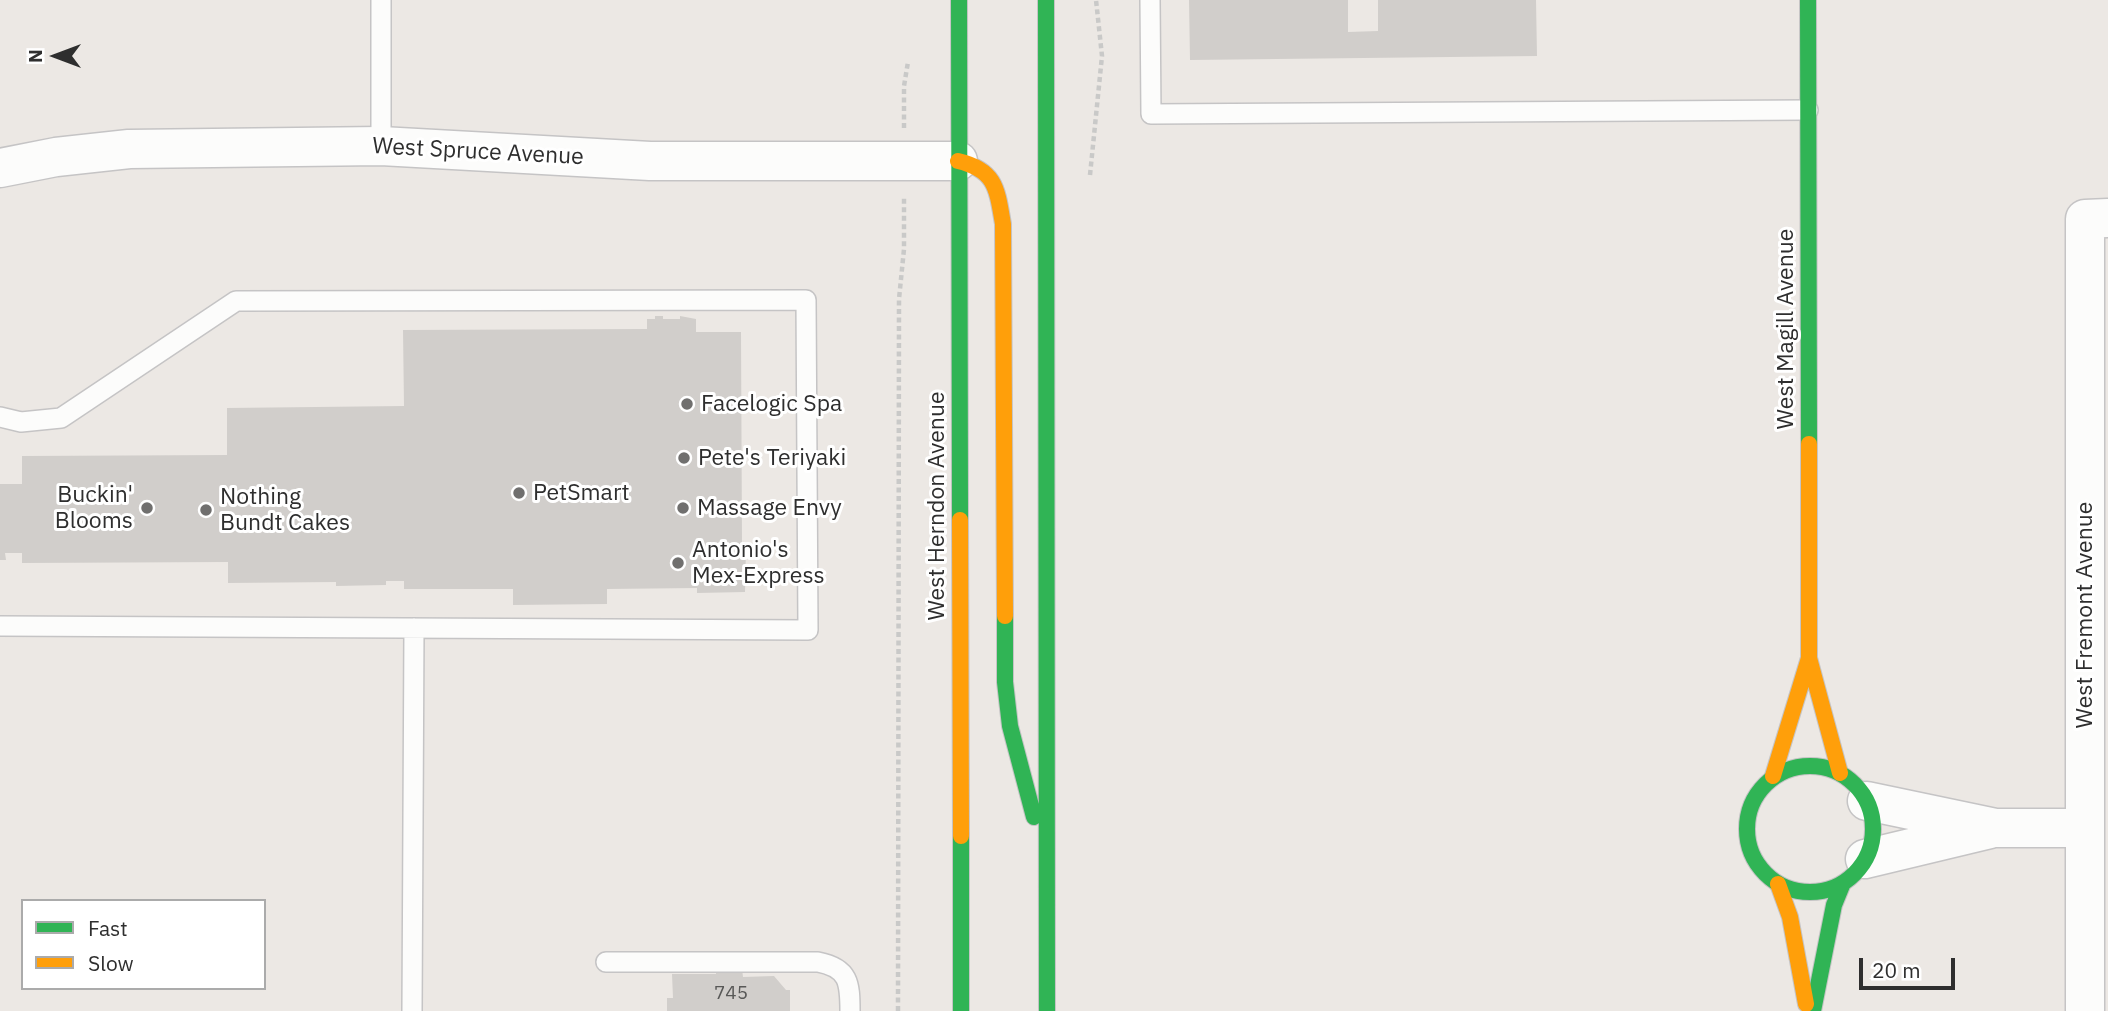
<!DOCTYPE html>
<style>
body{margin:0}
#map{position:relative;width:2108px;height:1011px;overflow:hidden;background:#ece8e4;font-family:"IBM Plex Sans",sans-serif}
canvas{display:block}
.legend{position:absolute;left:21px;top:899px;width:245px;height:91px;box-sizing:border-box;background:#fff;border:2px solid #ababab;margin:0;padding:9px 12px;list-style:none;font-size:21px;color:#2e2e2e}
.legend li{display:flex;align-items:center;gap:14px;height:35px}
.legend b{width:35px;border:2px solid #ababab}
.north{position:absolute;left:21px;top:21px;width:70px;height:70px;-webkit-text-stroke:5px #fff;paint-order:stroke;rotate:270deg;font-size:19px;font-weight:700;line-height:28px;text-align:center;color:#2e2e2e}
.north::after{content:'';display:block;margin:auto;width:24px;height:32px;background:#2e2e2e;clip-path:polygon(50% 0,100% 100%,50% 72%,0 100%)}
.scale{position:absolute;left:1859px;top:958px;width:96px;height:32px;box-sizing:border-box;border:4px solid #2e2e2e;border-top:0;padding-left:9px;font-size:21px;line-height:24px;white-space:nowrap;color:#2e2e2e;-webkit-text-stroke:5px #fff;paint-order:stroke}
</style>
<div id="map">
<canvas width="2108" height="1011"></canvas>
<ul class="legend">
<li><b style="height:9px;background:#30b455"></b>Fast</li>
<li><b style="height:9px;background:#ff9f0a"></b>Slow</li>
</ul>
<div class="north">N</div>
<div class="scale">20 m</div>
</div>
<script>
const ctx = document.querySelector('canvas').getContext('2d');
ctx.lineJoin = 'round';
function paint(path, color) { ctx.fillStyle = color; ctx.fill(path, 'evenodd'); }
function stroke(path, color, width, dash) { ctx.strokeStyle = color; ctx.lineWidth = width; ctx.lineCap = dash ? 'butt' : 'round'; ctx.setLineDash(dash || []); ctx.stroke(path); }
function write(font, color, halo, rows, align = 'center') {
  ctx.font = font + ' "IBM Plex Sans",sans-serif'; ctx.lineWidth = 6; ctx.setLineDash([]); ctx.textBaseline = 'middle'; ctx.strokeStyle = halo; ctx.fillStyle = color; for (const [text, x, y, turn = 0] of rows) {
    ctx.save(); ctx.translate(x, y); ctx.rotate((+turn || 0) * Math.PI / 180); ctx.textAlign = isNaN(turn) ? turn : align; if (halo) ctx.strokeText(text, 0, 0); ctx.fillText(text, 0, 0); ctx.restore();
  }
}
paint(new Path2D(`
 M1189,0H1348V32L1378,31V0H1536L1537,56L1190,60Z
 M655,316H663V319H680V316L696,319V332H741L742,545H746L745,592L697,593V588L607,589V604L513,605V589H404V581H386V585L336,586V582L228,583V562L22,563V553H5L6,560H0V484H22V456L227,455V408L404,406L403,330L647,329V319H655Z
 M716,969H742L743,977L774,976L786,990H790V1011H667V998H673L672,974H716Z`), '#d1cecb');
const lane = new Path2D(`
 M381,0V146
 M1150,0L1151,114L1808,110
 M0,417L21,422L61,418L236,301L806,300L808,630L0,626
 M606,962H818C849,968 850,983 850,1011
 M412,1011L414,628`);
const street = new Path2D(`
 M0,168L56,157L129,149L381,146L650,161H958
 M1867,801L1996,828H2085
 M1865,859L1990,829
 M2085,1011V219L2108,218`);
const fast = new Path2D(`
 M959,0L960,520
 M1046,0L1047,1011
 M1808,0L1809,444
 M1005,616V682L1010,726L1034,817
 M1747 829a63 63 0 1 1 126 0a63 63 0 1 1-126 0Z
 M961,836V1011
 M1813,1011L1834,905L1843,883`);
const slow = new Path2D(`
 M958,161C996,170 997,189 1003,224L1005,616
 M1809,444V658L1840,773
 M960,520L961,836
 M1773,776L1809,658
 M1778,884L1790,917L1806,1004`);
stroke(lane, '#c5c4c5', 22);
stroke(street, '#c5c4c5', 41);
stroke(fast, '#c5c4c5', 18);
stroke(slow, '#c5c4c5', 18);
stroke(new Path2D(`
 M904,128V86L908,62
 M1090,175L1102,56L1096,0
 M898,1011L899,299L904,249V197`), '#c9c9c8', 4.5, [5, 3.5]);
stroke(lane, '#fcfcfb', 19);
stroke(street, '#fcfcfb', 38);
stroke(fast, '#30b455', 16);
stroke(slow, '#ff9f0a', 16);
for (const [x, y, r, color] of [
 [687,404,7,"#706f6e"],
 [684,458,7,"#706f6e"],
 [519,493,7,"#706f6e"],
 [147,508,7,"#706f6e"],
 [683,508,7,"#706f6e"],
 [206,510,7,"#706f6e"],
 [678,563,7,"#706f6e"]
]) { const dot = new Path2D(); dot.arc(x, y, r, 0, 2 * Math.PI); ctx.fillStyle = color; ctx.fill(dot); stroke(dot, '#fff', 2.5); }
write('19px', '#585857', null, [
 ["745",731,994]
]);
write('23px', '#2e2e2e', '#fff', [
 ["West Spruce Avenue",478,152,3],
 ["West Magill Avenue",1786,329,-90],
 ["West Herndon Avenue",937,506,-90],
 ["West Fremont Avenue",2085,615,-90]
]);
write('23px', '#2e2e2e', '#fff', [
 ["Facelogic Spa",701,404],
 ["Pete's Teriyaki",698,458],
 ["PetSmart",533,493],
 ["Buckin'",133,495,"right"],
 ["Blooms",133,521,"right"],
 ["Nothing",220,497],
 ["Bundt Cakes",220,523],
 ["Massage Envy",697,508],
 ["Antonio's",692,550],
 ["Mex-Express",692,576]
], 'left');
</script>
